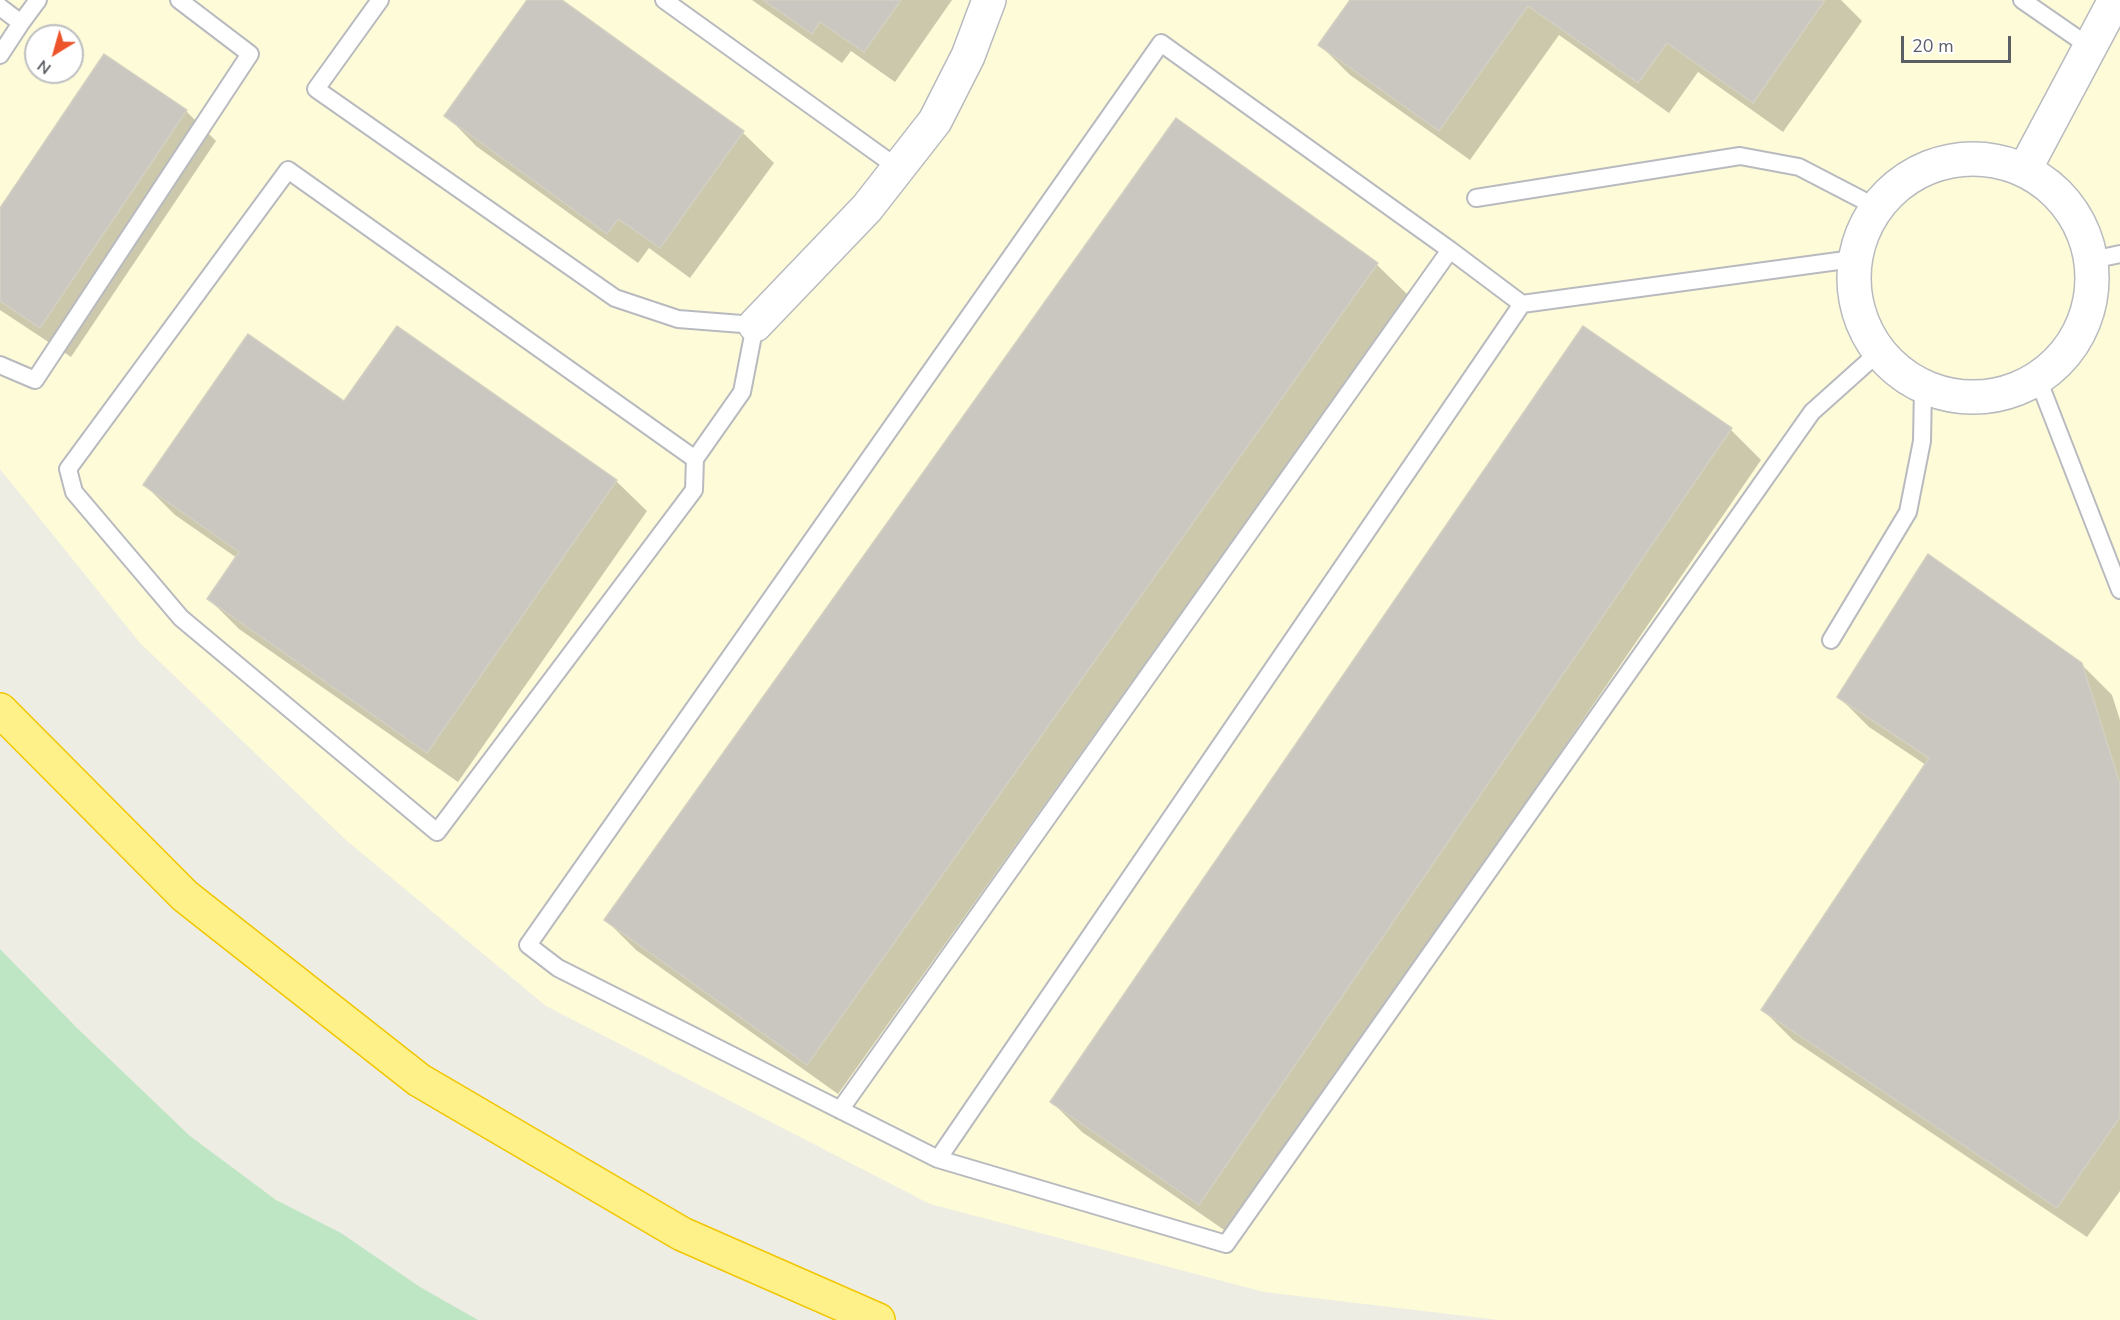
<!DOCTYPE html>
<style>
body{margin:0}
#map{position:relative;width:2120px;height:1320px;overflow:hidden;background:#eeede3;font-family:"Nunito Sans",sans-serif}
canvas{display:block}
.north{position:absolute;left:24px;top:24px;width:60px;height:60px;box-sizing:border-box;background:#fff;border:2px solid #bdbfc1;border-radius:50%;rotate:217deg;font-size:16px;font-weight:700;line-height:24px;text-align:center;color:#5b5e64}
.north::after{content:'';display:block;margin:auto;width:21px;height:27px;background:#ed542a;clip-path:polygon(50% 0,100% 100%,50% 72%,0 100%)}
.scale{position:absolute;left:1901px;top:36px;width:110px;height:27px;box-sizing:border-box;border:3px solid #5b5e64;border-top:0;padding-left:8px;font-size:18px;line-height:21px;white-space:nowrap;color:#5b5e64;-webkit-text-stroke:4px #fff;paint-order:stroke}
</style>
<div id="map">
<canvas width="2120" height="1320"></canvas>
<div class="north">N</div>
<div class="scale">20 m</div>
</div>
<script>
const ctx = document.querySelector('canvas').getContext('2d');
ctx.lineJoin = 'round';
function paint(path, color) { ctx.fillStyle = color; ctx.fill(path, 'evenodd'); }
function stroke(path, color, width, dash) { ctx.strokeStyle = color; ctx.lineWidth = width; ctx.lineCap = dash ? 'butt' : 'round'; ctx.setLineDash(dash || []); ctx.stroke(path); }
paint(new Path2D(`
 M0,0H2120V1320H1499L1264,1292L930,1204L546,1006L347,841L140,643L0,469ZM36,36H72V72H36Z`), '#fefbd8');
paint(new Path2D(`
 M0,949L76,1027L190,1136L276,1200L341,1233L420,1287L478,1320H0Z`), '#bfe6c4');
paint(new Path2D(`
 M529,0H559L743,133L774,163L690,278L649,248L638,263L476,146L446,115Z
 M752,0H952L895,82L851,51L842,63Z
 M1352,0H1841L1862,21L1783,132L1698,72L1669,113L1559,35L1470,160L1350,75L1320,45Z
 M186,111L216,141L71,357L0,310V211Z
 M1176,120L1377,265L1408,295L838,1094L636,950L606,920Z
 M397,328L616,481L647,511L458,782L239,629L209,599L237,558L175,515L145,485L344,403Z
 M1583,328L1731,430L1761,460L1230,1234L1082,1132L1052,1102Z
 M2081,664L2112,695L2120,720V1191L2087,1237L1793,1040L1763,1010L1926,765L1869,727L1839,697Z`), '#0003');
const building = new Path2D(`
 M527,0H562L744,131L660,248L618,219L607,234L444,116Z
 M763,0H901L864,52L820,22L812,34Z
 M1350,0H1825L1753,103L1667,43L1638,83L1528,6L1439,131L1318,45Z
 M104,54L187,110L40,328L0,301V208Z
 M1176,118L1378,263L807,1065L604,920Z
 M397,326L617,480L427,753L207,599L239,552L143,485L248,334L344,401Z
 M1583,326L1732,428L1199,1205L1050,1102Z
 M1928,554L2082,663L2120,784V1117L2057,1208L1761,1010L1929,758L1837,697Z`);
paint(building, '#c9c7c0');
stroke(building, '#d3d0c1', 1.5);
const service = new Path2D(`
 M380,0L316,89L615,298L678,319L755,325L742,392L695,459L694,490L437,832L181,618L74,492L68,469L288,170L695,459
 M664,0L898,168
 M2022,0L2090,47
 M0,7L21,23L0,55
 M21,23L38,0
 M1476,198L1740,156L1799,167L1876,207
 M1450,250L1522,304L1853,259
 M2092,260L2120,254
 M0,365L35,380L250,54L179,0
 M2038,379L2120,590
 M1831,640L1908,512L1922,441L1923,387
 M840,1110L1450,250L1161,43L528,945L558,968L938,1159L1226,1244L1812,412L1879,352
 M938,1159L1522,304`);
const minor = new Path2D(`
 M1854 278a119 119 0 1 1 238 0a119 119 0 1 1-238 0Z
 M2025,169L2115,0
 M755,325L867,208L935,121L968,56L989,0`);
const motorway = new Path2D(`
 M0,710L185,896L419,1080L682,1234L878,1320`);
stroke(service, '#b8babf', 20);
stroke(minor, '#b8babf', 36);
stroke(motorway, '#f1c600', 36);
stroke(service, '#fff', 16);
stroke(minor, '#fff', 33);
stroke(motorway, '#fff189', 33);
</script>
